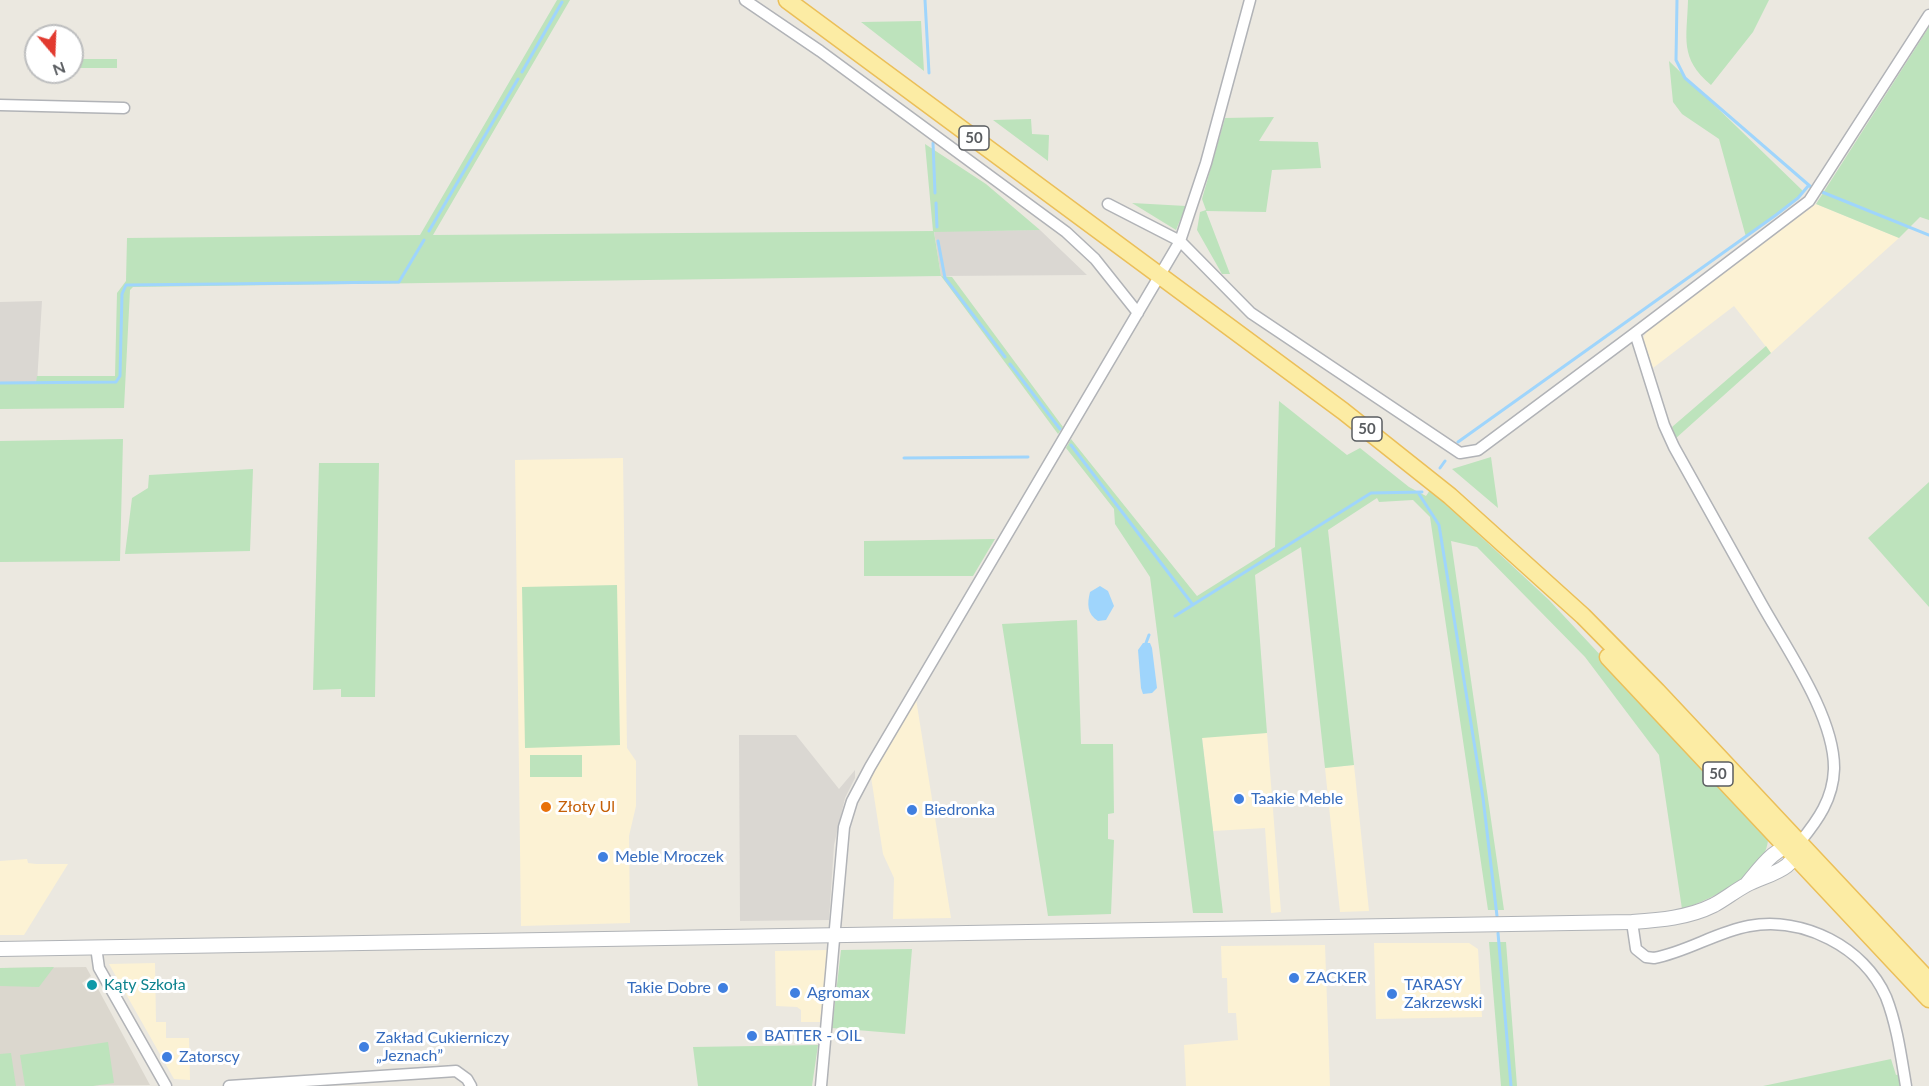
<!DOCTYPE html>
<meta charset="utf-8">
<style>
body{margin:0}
#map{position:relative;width:1929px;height:1086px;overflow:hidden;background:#ebe8e0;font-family:Lato,sans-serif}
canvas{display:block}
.north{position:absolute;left:24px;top:24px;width:60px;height:60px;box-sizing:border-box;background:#fff;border:2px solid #bdbebf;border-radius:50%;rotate:161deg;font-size:16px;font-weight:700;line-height:24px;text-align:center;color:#595c60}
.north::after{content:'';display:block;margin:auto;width:21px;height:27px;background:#e23a2f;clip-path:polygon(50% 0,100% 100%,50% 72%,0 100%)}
</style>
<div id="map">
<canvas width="1929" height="1086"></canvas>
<div class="north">N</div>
</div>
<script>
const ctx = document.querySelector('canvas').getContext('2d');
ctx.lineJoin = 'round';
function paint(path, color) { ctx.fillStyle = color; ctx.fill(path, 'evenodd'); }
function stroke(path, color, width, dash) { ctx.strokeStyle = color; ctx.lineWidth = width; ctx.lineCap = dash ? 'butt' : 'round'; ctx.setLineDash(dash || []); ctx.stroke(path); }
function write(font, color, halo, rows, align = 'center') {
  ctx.font = font + ' Lato,sans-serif'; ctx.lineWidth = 6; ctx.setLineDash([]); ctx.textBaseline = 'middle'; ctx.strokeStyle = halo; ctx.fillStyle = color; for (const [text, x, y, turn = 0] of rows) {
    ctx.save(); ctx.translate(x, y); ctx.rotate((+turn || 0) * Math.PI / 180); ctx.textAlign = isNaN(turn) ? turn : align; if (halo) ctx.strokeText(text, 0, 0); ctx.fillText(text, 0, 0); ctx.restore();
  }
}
paint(new Path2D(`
 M1816,204L1899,238L1771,353L1734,306L1653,368L1643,338L1647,331Z
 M623,458L627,748L636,761V806L629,836L630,923L521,926L515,460Z
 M916,699L951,918L893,919L894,878L883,854L871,777Z
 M1267,733L1281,912L1271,913L1265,828L1213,831L1202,737Z
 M1354,765L1369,911L1340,912L1325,768Z
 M27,859L28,863L36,864H68L24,935H0V861Z
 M1374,943H1469L1478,949L1482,1017L1376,1019Z
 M1325,945L1330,1086H1186L1184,1045L1238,1040L1236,1013H1228L1227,978H1222L1221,946Z
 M828,950L820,1022H801V1010L797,1007L776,1006L775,951Z
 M155,963L156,1022H166V1038H189L190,1080L174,1079L109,964Z`), '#fcf2d4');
paint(new Path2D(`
 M1040,230L1087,275L941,276L934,231Z
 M42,301L37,383H0V302Z
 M739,735H796L839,789L855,770V778L845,798L834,845L829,920L740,921Z`), '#dad7d2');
paint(new Path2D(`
 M86,967L91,976L82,983L88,992L97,987L150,1085L0,1086V968Z`), '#dbd7ce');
paint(new Path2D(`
 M557,0H570L433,235L933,231L925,144L986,184L1040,230L934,232L941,276L952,277L1063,427L1058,434L941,276L133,287L130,290L124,408L0,409V383H36L37,376H115L117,293L126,281L127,238L420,235Z
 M1688,0H1769L1753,32L1711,85C1679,58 1687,39 1688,0Z
 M921,21L924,71L861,22Z
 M1929,27V220L1920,217L1899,238L1816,204Z
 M72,59H117V68H72Z
 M1669,61L1804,192L1746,237L1719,139L1682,114L1673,102Z
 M1274,117L1259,141L1318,142L1321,168L1272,170L1266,212L1206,211L1230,274H1222L1197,230L1200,212L1206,210L1202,199L1225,118Z
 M1031,119L1032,134L1049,135L1048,161L993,120Z
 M1132,203L1186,206L1176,230Z
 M1766,346L1771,353L1675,439L1672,427Z
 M1279,401L1347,455L1360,448L1409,487L1426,496L1430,490L1462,516L1464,521L1549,600L1768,835C1771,871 1711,900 1682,909L1659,755L1585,657L1477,547L1451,541L1504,910H1488L1430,517L1413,500L1379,502L1377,498L1328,530L1354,765L1325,768L1301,547L1255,575L1267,733L1202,738L1223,913H1193L1150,577L1115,524L1114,509L1066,448L1071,439L1197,596L1275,547Z
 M123,439L120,561L0,562V441Z
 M1491,457L1498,508L1452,469Z
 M319,463H379L375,697H341V689L313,690Z
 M253,469L250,551L125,554L132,498L148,488L149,475Z
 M1929,482V607L1868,538Z
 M995,539L973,576H864V541Z
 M617,585L620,745L525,748L522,587Z
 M1077,620L1081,744H1113L1114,813L1108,814V839L1114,840L1111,914L1048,916L1002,624Z
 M530,755H582V777H530Z
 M1489,942H1506L1517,1086H1501Z
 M912,949L905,1034L832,1028L841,950Z
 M54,967L39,987L0,986V968Z
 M108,1042L114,1083L93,1086H25L20,1055Z
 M818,1045L812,1086H698L693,1047Z
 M11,1053L16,1086H0V1054Z
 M1891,1059L1896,1075L1901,1074L1903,1086H1763Z`), '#bde3bc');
paint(new Path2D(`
 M1100,586L1108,591L1114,606L1106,620L1098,621C1087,614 1087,604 1090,592Z
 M1143,643H1150L1152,648L1157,688L1152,693L1143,694L1141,688L1138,650Z`), '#9fd5fc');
stroke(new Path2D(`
 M925,0L929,73
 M1677,0L1676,60L1685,78L1811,187
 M522,72L562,2
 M933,143L935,193
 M1822,192L1929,235
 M936,203L937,227
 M429,231L518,79
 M938,241L945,278L1005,357
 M1010,364L1060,429
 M0,383L116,382L120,376L122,294L126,285L399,282L424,240
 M1458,442L1776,215L1798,198L1809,185
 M1071,445L1193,605
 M904,458L1028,457
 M1440,468L1445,461
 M1419,494L1439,525L1483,798L1497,916
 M1175,616L1371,493L1422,492
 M1146,643L1149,635
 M1498,933L1511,1086`), '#9fd5fc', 3);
const street = new Path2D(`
 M745,0L820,51L1066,232L1095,259L1138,313
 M0,105L124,108
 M1108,204L1180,241L1251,313L1460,453L1478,450L1635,333L1664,425L1674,447C1703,499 1732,551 1761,603C1786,648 1835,717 1834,769C1833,799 1818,820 1800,842
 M1635,333L1809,201L1929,15
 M1632,922L1636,949L1646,957L1654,958C1687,952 1716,932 1749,926C1803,916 1864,947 1886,997C1897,1025 1901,1056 1906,1086
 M96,947L99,968L166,1086
 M229,1086L456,1071L467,1079L471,1086
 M821,1086L844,827L852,801L870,767L1180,241L1206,163L1250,0`);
const secondary = new Path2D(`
 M0,949L1632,922C1660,920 1688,918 1714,905C1725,899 1735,891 1746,885C1769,873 1795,872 1800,842C1774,847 1762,866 1746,885`);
const primary = new Path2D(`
 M787,0L1343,411L1450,496L1583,616L1657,691L1929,981
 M1608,657L1929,999`);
stroke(street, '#b1b3b7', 13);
stroke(secondary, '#b0b3b7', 16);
stroke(primary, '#ebbf59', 19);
stroke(street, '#fff', 10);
stroke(secondary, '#fff', 14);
stroke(primary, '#fceca4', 16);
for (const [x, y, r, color] of [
 [1239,799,6,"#3f7fe0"],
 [546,807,6,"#e8710a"],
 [912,810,6,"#3f7fe0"],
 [603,857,6,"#3f7fe0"],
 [1294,978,6,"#3f7fe0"],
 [92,985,6,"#0f9aa8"],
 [723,988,6,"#3f7fe0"],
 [795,993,6,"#3f7fe0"],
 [1392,994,6,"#3f7fe0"],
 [752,1036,6,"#3f7fe0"],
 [364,1047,6,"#3f7fe0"],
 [167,1057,6,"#3f7fe0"]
]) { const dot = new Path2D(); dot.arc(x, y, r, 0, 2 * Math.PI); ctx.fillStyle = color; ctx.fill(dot); stroke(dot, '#fff', 2); }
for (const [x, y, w] of [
 [974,138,30],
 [1367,429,30],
 [1718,774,30]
]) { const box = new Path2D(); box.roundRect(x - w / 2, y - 12, w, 24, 4.5); ctx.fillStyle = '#fff'; ctx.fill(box); stroke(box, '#595c60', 1.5); }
write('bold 15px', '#595c60', null, [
 ["50",974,138],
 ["50",1367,429],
 ["50",1718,774]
]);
write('16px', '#366cbe', '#fff', [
 ["Taakie Meble",1251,799],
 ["Biedronka",924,810],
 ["Meble Mroczek",615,857],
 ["ZACKER",1306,978],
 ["TARASY",1404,985],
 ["Zakrzewski",1404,1003],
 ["Takie Dobre",711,988,"right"],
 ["Agromax",807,993],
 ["BATTER - OIL",764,1036],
 ["Zakład Cukierniczy",376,1038],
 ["„Jeznach”",376,1056],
 ["Zatorscy",179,1057]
], 'left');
write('16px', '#c56008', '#fff', [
 ["Złoty Ul",558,807]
], 'left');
write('16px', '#0d838f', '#fff', [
 ["Kąty Szkoła",104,985]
], 'left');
</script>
